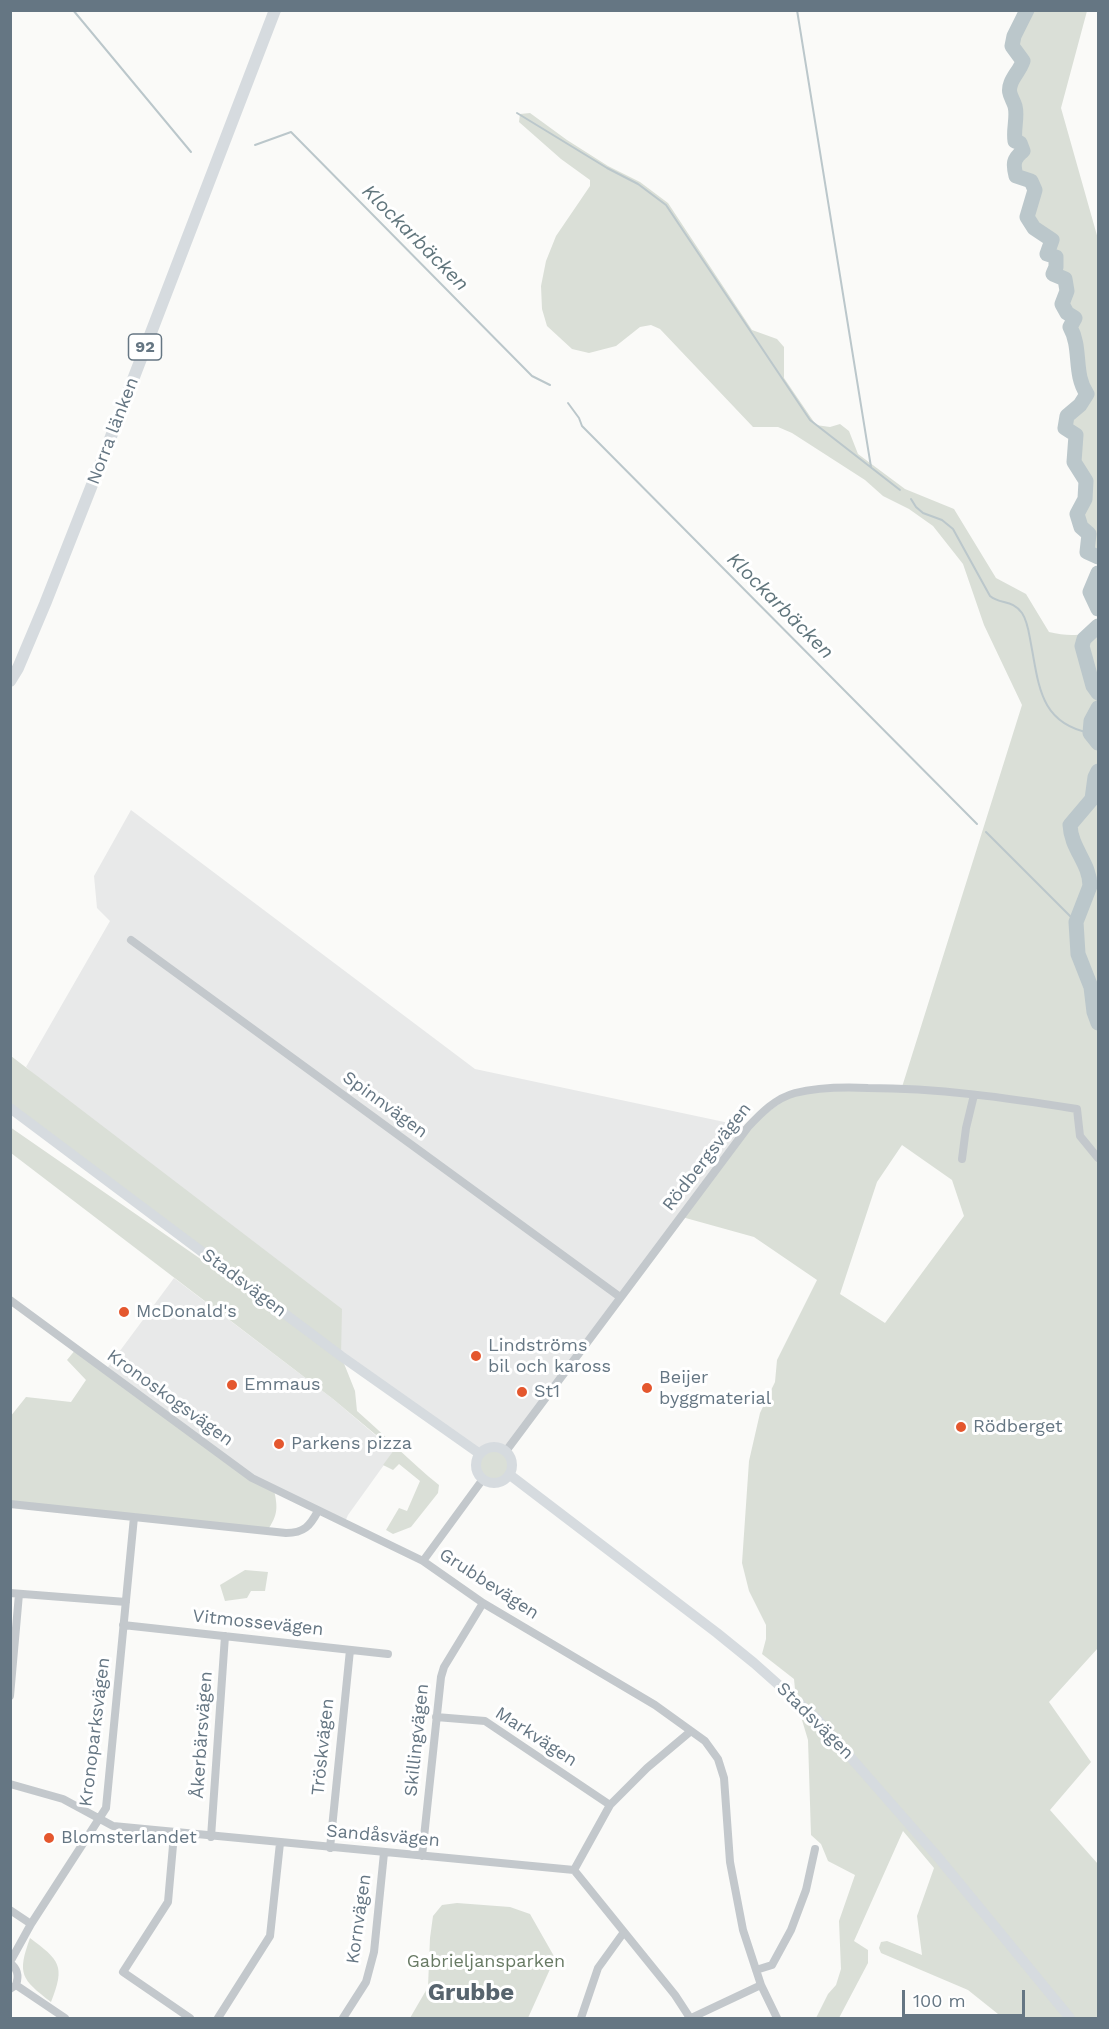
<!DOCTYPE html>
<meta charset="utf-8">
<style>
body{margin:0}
#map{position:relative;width:1109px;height:2029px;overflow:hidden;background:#fafaf8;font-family:"Work Sans",sans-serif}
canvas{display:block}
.frame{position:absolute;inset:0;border:12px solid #657683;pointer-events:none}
.scale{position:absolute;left:902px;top:1990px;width:123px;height:27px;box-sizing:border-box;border:3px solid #657683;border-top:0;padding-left:8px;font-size:18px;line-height:21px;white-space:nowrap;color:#657683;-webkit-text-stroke:4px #fff;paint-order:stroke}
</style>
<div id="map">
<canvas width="1109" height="2029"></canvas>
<div class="frame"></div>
<div class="scale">100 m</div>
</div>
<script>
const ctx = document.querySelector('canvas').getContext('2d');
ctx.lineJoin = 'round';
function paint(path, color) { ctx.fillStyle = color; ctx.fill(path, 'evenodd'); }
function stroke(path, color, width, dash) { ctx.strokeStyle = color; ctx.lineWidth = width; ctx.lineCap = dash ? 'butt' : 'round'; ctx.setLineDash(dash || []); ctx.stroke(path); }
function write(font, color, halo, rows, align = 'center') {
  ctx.font = font + ' "Work Sans",sans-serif'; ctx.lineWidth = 6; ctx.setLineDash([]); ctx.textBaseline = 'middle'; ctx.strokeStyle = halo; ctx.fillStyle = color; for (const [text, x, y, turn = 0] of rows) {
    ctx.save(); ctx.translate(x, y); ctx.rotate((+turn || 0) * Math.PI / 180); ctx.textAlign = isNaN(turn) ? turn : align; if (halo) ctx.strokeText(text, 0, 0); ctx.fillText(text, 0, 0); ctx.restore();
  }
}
paint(new Path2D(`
 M131,810L475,1069L748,1127L506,1451L492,1447L480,1454L341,1356L26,1067L110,921L97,908L94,876Z
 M174,1278L333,1399L394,1451L348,1515L344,1524L274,1490L105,1371Z`), '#e8e9e9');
paint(new Path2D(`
 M1027,11H1087L1061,108L1098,239V557L1087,552L1089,534L1081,527L1077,514L1085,499L1086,482L1074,462L1076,436L1065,428L1067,416L1080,405L1087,394C1073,372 1083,350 1070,327L1075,318L1067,313L1062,304L1067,291L1065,279L1053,274L1056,267V257L1047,254L1052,240L1034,228L1027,217L1035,190L1031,181L1016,176C1013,164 1014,159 1023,151L1020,143L1015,141C1013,129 1018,117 1015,106C1012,97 1007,93 1011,83C1014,75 1020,70 1023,61L1012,46L1014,36Z
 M530,113L567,140L608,166L640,182L668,203L752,330L777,339L784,347V378L816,425L830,427L840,424L849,431L858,454L905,489L954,509L996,578L1026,594L1049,632C1068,636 1082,638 1098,626V1648L1049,1702L1091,1762L1050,1810L1098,1864V2018H1003L968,1990L881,1953L879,1948L881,1942L887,1941L922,1955L917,1916L934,1868L903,1831L854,1941L868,1950V1963L839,2018H816L828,1994L836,1985L841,1969L839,1921L855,1875L828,1861L821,1844L811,1835L808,1740L796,1700L794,1679L762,1654L766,1639V1625L749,1591L742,1563L749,1461L760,1413L775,1382L777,1360L817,1280L754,1237L682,1217L748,1127L794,1093L902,1087L1022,705L984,625L963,564L933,526L909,509L883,496L865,480L792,433L778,427H753L660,329L651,325L640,327L616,346L589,353L572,349L547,326L542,309L541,286L546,261L556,236L590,186V180L561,159L519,122L520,114ZM902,1145L952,1180L964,1216L885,1323L840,1294L877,1182Z
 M1098,573V609L1090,592Z
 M11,1056L342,1309L341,1356L355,1391L357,1411C385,1435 410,1462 439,1485L438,1493L411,1527L393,1534L386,1530L399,1508L407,1511L420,1481L399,1464L393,1470L383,1465L394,1450L333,1399L11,1153L10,1127L322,1343L11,1108Z
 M76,1349L274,1490C278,1508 278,1515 267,1531L11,1502L10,1417L26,1397L71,1402L86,1380L67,1360Z
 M479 1465a15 15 0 1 1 30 0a15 15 0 1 1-30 0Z
 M245,1570L268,1572L265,1591H251L247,1598L225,1601L220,1585Z
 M457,1903L510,1907L530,1914L555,1958L528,2018H410L428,1987L430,1938L433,1916L442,1905Z
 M30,1938C59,1960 66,1965 51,2002C21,1979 17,1974 30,1938Z`), '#dadfd7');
stroke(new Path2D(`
 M73,10L191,152
 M797,10L871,467
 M517,113L607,168L638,184L666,205L810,420L900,490
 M255,145L291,132L532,376L550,385
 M568,403L579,418L582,426L977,824
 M911,499L916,507L923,513L942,520L953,529L990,596C1001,605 1012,599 1022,613C1028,622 1029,634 1031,644C1039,686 1040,723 1090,733
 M1096,603L1098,601
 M986,832L1076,922`), '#bbc7cb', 2);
stroke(new Path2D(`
 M1027,10L1014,36L1012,46L1023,61C1020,70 1014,75 1011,83C1007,93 1012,97 1015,106C1018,117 1013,129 1015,141L1020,143L1023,151C1013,159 1013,164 1016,176L1031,181L1035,190L1027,217L1034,228L1052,240L1047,254L1056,257V267L1053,274L1065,279L1067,291L1062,304L1067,313L1075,318L1070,327C1082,348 1073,374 1087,394L1080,405L1067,416L1065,428L1076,435L1074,462L1086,481L1085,499L1077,514L1081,527L1089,534L1087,552L1098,557
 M1098,573L1090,592L1098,609
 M1098,626L1084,639L1082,646L1093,686L1098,693
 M1098,708L1091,721L1090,733L1098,743
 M1098,771L1095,777L1092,799L1070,825C1071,849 1090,863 1090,886L1076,922L1078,954L1091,987L1094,1012L1098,1023`), '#bbc7cb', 15);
stroke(new Path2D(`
 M131,940L620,1297
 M962,1159L966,1128L974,1095
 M10,1300L252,1478L423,1561L483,1603L655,1705L705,1741L718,1759L724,1778L730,1862L743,1930L761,1985L777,2018
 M506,1451L748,1127C761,1113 776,1098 795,1093C819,1087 845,1087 868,1088C938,1088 1008,1098 1077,1109L1080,1136L1098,1158
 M10,1504L286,1533C304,1533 310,1526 318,1511
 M423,1561L483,1479
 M10,1593L126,1602
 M123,1625L388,1654
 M10,1696L19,1594
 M436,1717L485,1721L610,1805
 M10,1784L63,1799L113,1826L574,1870L675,1995L690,2018
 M174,1834L168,1902L123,1972L190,2018
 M211,1837L225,1636
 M330,1848L350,1650
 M422,1856L441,1677L444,1667L483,1603
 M574,1870L610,1805L647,1768L691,1731
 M10,1910L31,1924
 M10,1962L31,1924L106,1808L134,1517
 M10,1963C18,1969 19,1976 16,1985L10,1989
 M756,1970L772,1965L791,1930L806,1890L815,1849
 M16,1985L65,2018
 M218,2018L270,1936L280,1843
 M343,2018L366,1982L374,1952L384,1853
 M581,2018L598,1968L624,1932
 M691,2018L761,1985`), '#c3c8cc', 8);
stroke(new Path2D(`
 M10,1108L341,1356L480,1454
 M476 1465a18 18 0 1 1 36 0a18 18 0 1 1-36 0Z
 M510,1475L717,1633L754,1663L817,1719L937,1856L1070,2018`), '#d6dbdf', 10);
stroke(new Path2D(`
 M10,681L18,668L45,604L114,429L275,10`), '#d6dbdf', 12);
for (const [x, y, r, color] of [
 [124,1312,6,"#e4572e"],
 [476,1356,6,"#e4572e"],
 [232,1385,6,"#e4572e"],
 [647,1388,6,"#e4572e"],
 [522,1392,6,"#e4572e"],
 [961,1427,6,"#e4572e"],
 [279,1444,6,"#e4572e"],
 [49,1838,6,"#e4572e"]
]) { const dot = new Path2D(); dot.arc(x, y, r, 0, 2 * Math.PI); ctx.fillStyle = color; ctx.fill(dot); stroke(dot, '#fff', 2); }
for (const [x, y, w] of [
 [145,347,33]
]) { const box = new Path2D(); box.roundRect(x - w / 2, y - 13, w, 26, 4.5); ctx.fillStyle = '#fff'; ctx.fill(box); stroke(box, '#657683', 1.5); }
write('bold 16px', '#657683', null, [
 ["92",145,347]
]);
write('18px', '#657683', '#fff', [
 ["Norra länken",113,431,-69],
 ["Spinnvägen",385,1105,36],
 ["Rödbergsvägen",707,1157,-52],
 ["Stadsvägen",244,1283,37],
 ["Kronoskogsvägen",170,1398,36],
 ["Grubbevägen",489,1584,33],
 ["Vitmossevägen",258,1623,6],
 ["Stadsvägen",815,1721,45],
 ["Kronoparksvägen",95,1732,-83],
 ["Åkerbärsvägen",202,1735,-86],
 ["Markvägen",536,1737,33],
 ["Skillingvägen",417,1740,-84],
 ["Tröskvägen",323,1747,-84],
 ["Sandåsvägen",383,1836,5],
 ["Kornvägen",359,1919,-82]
]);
write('18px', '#657683', '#fff', [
 ["McDonald's",136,1312],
 ["Lindströms",488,1346],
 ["bil och kaross",488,1367],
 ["Beijer",659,1378],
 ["byggmaterial",659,1399],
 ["Emmaus",244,1385],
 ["St1",534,1392],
 ["Rödberget",973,1427],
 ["Parkens pizza",291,1444],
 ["Blomsterlandet",61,1838]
], 'left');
write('18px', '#687a64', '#fff', [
 ["Gabrieljansparken",486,1962]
]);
write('italic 20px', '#60757c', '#fff', [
 ["Klockarbäcken",415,238,45],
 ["Klockarbäcken",780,606,45]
]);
write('bold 24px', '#57646e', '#fff', [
 ["Grubbe",471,1993]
]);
</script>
